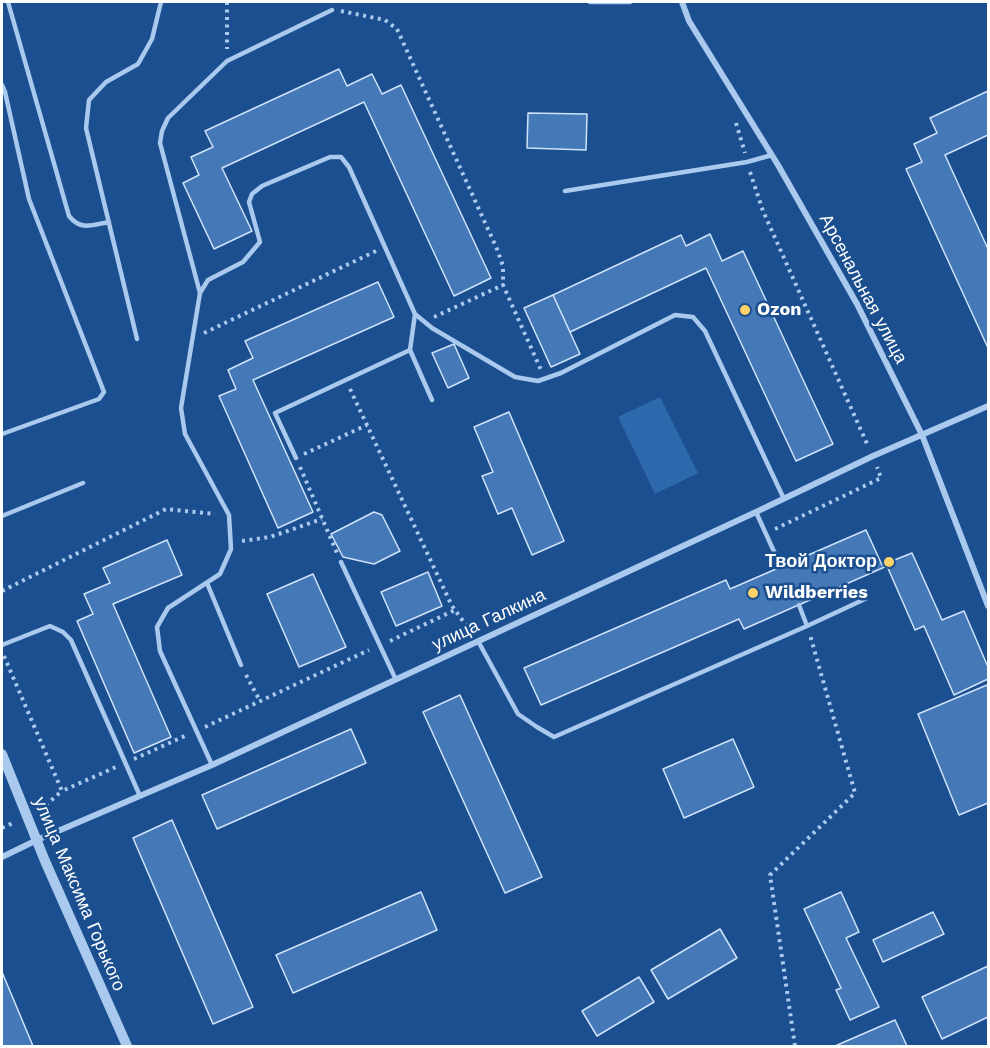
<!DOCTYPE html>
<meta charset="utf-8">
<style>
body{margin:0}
#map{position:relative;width:990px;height:1048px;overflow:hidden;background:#1b4f8f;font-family:"Work Sans",sans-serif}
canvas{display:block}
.frame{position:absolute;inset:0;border:3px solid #fff;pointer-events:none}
</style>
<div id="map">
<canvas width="990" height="1048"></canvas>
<div class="frame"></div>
</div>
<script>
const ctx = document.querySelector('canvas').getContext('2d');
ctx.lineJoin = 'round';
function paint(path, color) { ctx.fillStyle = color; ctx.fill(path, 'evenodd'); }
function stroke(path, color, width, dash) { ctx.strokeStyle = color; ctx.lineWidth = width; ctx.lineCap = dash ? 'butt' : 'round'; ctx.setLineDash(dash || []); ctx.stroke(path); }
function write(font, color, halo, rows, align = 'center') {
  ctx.font = font + ' "Work Sans",sans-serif'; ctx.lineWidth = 5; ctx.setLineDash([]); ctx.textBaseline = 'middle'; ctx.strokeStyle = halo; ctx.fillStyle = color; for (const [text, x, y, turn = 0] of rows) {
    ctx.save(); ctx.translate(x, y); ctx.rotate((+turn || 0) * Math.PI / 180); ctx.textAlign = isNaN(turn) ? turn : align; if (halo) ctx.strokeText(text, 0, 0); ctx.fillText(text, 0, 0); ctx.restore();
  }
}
paint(new Path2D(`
 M660,397L698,473L655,494L618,417Z`), '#2e69ad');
const building = new Path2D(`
 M339,69L347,86L372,74L382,94L401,85L491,278L454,296L364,102L222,168L252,231L214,249L183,183L199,175L191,157L213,147L205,131Z
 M988,91V135L945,155L988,249V348L906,169L922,162L914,144L937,133L930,118Z
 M528,113L587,114L586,150L527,148Z
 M710,234L722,261L743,251L833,444L796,461L706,268L570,332L553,295L681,235L686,246Z
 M378,282L394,317L253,380L313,512L278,528L219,396L236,389L228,370L253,358L245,341Z
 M553,295L580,354L551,367L524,308Z
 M454,344L469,378L448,388L432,353Z
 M509,412L564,541L532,555L512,508L498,514L482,476L493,472L474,427Z
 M374,512L382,515L400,551L374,564L343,557L331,534Z
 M866,530L882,565L912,553L942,620L964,611L988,667V679L954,695L924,626L915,630L887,566L744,629L739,619L541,705L524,668L726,580L730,589Z
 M167,540L182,575L113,604L171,737L134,753L77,621L93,614L84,594L110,583L103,568Z
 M428,572L442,606L396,626L381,592Z
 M313,574L346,647L299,667L267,594Z
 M987,685L988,688V803L959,815L918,714Z
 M460,695L542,877L505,893L423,712Z
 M351,729L366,763L217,829L202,795Z
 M733,739L754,787L684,818L663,769Z
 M172,820L253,1007L213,1024L133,838Z
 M421,892L437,930L293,993L276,955Z
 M841,892L859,932L846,938L879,1007L850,1020L836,990L841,988L804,909Z
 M933,912L944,934L883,962L873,940Z
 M720,929L737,958L668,999L651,970Z
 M988,966V1017L942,1039L922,997Z
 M2,972L33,1046H2Z
 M639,977L654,1002L597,1036L582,1011Z
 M895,1020L907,1046H835Z`);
paint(building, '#4478b7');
stroke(building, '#cfe3fa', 1.5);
stroke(new Path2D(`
 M227,2V49
 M341,11L385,20L397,29L497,249L503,266V285
 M736,123L745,153
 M750,172L763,211L868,446
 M434,317L503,285L541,370
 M204,333L376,251
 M350,389L452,606L471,632
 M304,454L367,425
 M300,467L337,553
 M775,529L881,478L877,467
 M242,541L270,537L322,519
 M2,591L166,509L215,514
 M390,641L455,610
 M4,656L62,791L116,767
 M246,675L260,701
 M205,727L369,650
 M134,759L187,735
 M40,810L62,791
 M2,828L15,822
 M795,1046L770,875L855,793L810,635`), '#a9c9ee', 4, [3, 4.5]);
stroke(new Path2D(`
 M8,2L69,216C81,231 92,225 109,222
 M590,2H630
 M2,85L5,92L29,199L104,392L99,399L2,434
 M565,191L747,162L772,155
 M200,293L160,143L162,131L168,118L227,61L332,10
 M137,339L86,128L89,100L106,82L138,64L152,39L161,2
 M410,350L432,400
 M296,458L275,413L410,350L415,314
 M756,512L781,567
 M2,516L83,483
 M341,562L396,680
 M207,583L241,665
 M799,605L807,626
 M478,641L518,714L537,727L554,737L807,626L865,599
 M2,645L50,626L63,632L71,640L140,796
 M212,765L160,651L157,627L168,608L220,574L231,549L229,515L185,434L181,408L200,293L208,280L243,262L260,242L249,202L252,194L262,186L330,157H341L349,167L415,314L432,328L515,377L538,381L561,373L675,315L693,317L705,331L784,499`), '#a9c9ee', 4.5);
stroke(new Path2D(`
 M682,2L689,21L778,165L857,304L922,435L988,606
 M2,857L37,840L212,765L756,512L873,456L988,406`), '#a9c9ee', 6);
stroke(new Path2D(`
 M2,754L45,861L127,1046`), '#a9c9ee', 10);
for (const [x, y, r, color] of [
 [745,310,6,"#ffd166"],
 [889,562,6,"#ffd166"],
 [753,593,6,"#ffd166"]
]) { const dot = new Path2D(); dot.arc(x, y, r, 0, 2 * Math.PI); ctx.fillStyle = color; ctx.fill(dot); stroke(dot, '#1b4f8f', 2); }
write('18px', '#fff', '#1b4f8f', [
 ["Арсенальная улица",863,289,62],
 ["улица Галкина",489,620,-25],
 ["улица Максима Горького",79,894,67]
]);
write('bold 18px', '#fff', '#1b4f8f', [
 ["Ozon",757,310],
 ["Твой Доктор",877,562,"right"],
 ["Wildberries",765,593]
], 'left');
</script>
